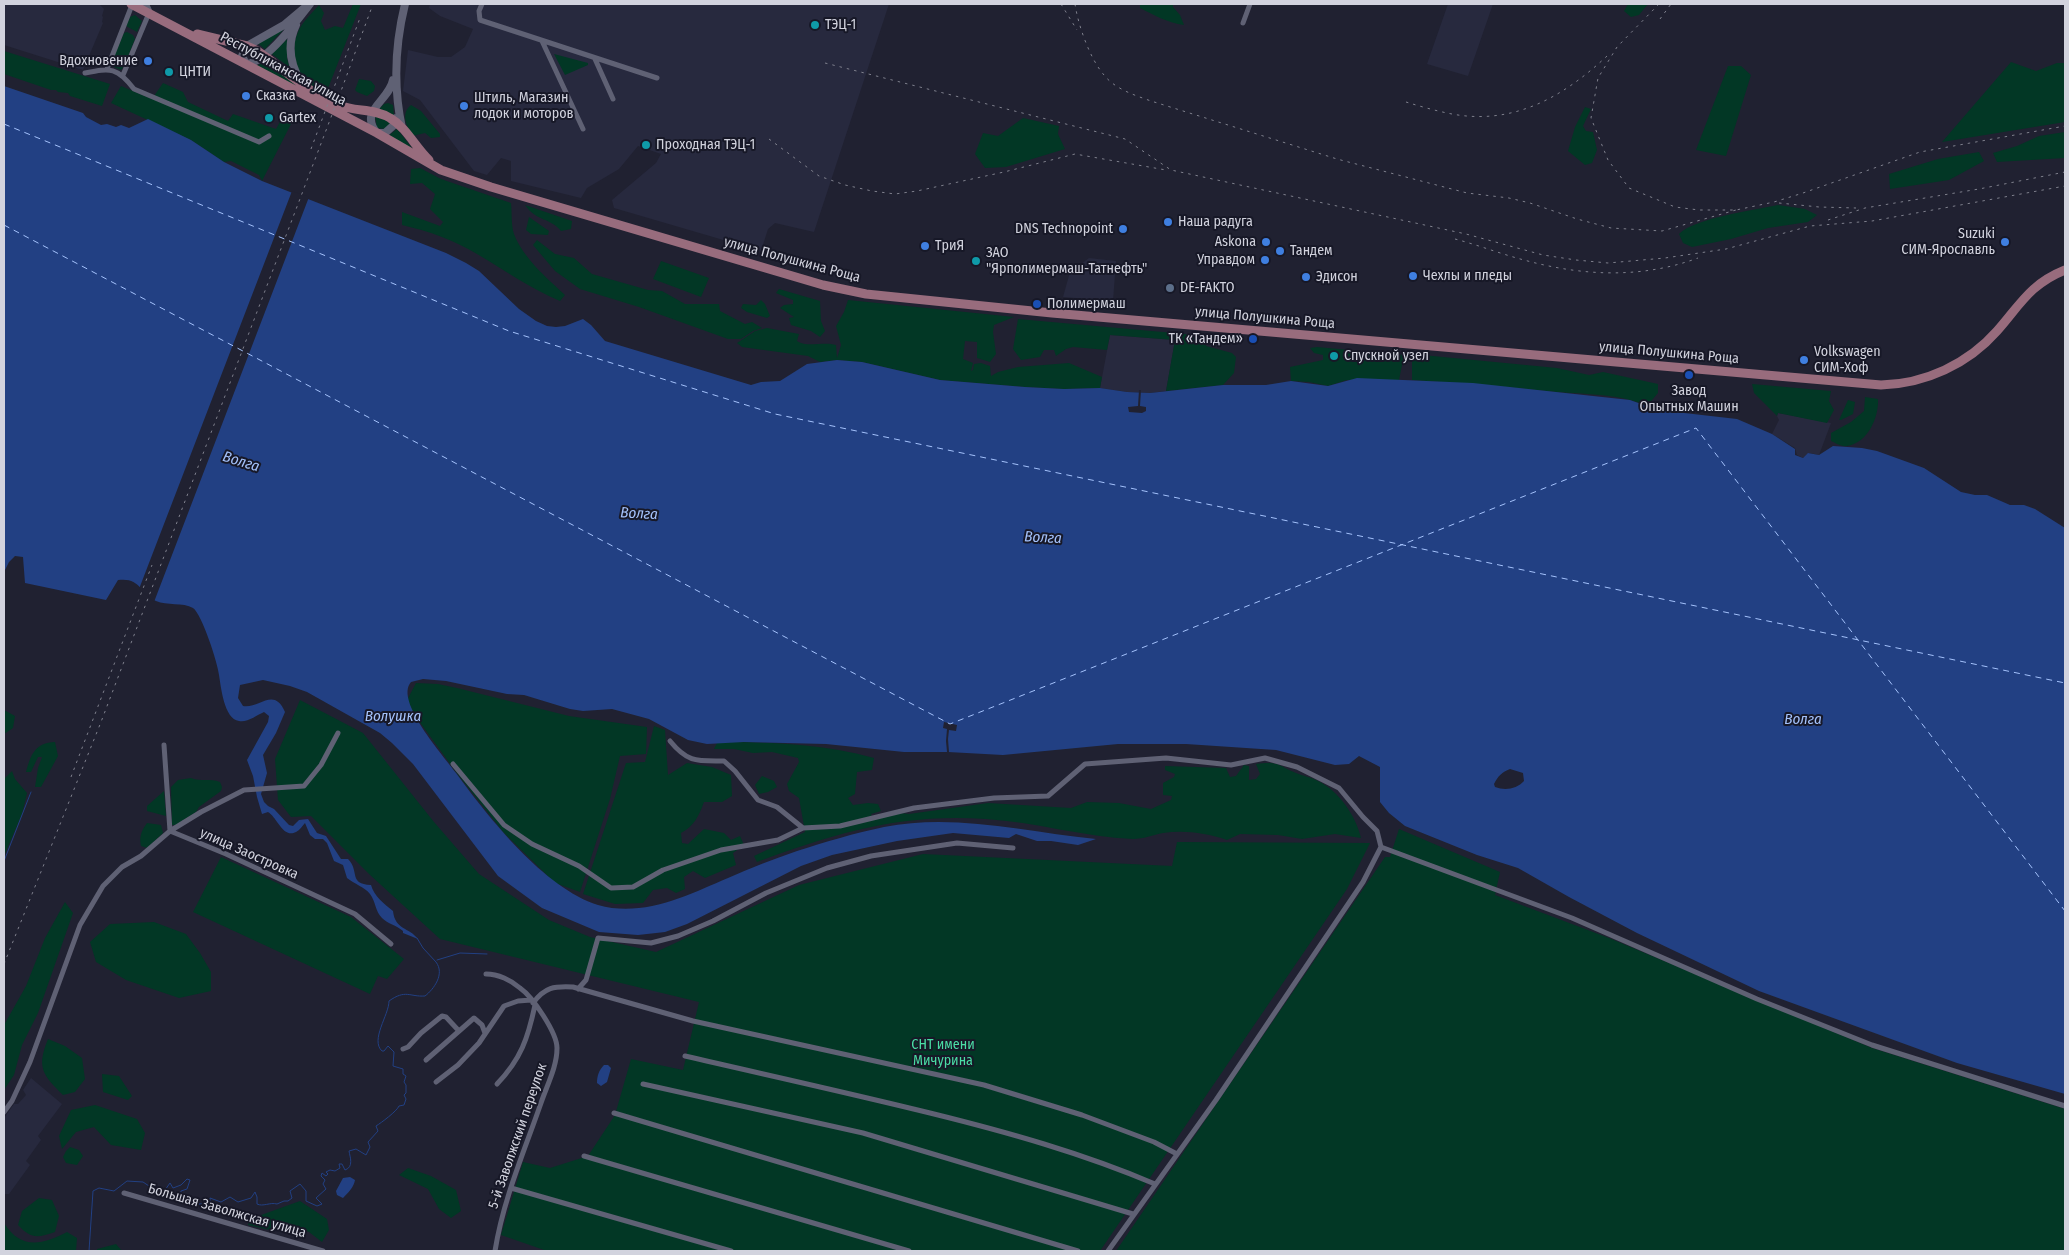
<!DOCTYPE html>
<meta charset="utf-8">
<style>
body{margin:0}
#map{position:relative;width:2069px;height:1255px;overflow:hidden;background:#202131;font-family:"Fira Sans Condensed",sans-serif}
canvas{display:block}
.frame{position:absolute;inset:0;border:5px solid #d2d3de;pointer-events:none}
</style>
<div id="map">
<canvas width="2069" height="1255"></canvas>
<div class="frame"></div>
</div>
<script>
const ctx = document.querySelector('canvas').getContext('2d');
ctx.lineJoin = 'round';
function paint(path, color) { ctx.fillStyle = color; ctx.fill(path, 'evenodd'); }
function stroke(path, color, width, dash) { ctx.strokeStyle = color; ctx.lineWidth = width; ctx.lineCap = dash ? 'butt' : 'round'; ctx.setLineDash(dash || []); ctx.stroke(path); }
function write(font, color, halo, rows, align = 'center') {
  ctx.font = font + ' "Fira Sans Condensed",sans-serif'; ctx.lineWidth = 4; ctx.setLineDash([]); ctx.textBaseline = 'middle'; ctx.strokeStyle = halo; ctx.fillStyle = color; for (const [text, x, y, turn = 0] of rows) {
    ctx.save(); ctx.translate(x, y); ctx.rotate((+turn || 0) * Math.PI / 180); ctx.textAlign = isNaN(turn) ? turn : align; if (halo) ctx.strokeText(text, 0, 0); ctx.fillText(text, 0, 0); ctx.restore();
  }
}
paint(new Path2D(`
 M4,4L100,5L104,9L102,16L103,17L102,22L103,23L83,70L4,45Z
 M430,4H889L814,232L775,223L768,229L761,251L614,208L612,200L656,163L661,154L638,146L619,169L587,188L581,198L511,181V161L501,158L487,175L474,171L420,100L403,91L408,50L438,57H451L465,47L473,29L440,16L429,8Z
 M1448,4H1493L1468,76L1427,64Z
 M1089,258L1116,261L1113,301L1063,297L1070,272Z
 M1110,335L1175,340L1166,391L1150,393L1127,392L1100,388Z
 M1778,413L1831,423L1819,455L1810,453L1803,458L1797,455L1795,448L1772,434L1779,420L1777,416Z
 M31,1078L62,1104L38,1136L41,1140L26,1161L30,1165L9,1194H4V1118L14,1104H18L26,1095L23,1090Z`), '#27293e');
paint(new Path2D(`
 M353,4H361L325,96C320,93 313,91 309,87C296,74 290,49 298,32C302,22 312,13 319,5L324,13L321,21L325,30L335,26L343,28Z
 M1140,4H1173V7L1180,15L1184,25C1168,23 1154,15 1140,8Z
 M1628,4H1648L1639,15L1631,17L1624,11Z
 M135,15L142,21L137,32L126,26L130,17Z
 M289,24L265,49L256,42Z
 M127,32L133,35L135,39L124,66L121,70L114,67L112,61L124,33Z
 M287,39V58L290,68L272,54Z
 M4,51L110,84L102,106L70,96L68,93L58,92L56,90H51L4,74Z
 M554,54L588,63V65L565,75Z
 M266,61L306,92L256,66Z
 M2011,62L2036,71L2057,63H2065V122L1942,142Z
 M1728,66H1741L1751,75L1726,156L1696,150Z
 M359,79L371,81L375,86L374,91L367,96L357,92L355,90Z
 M163,83L183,92L188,102L228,121L233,114L276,129L281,120L292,122L262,181L259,175L231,161L224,162L191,140L111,103L121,86L152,99Z
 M388,103L393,105L394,116L388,112L378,110L384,104Z
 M411,105L421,111L440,134V137L431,138L425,133L412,136C407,126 400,114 411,105Z
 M1585,107L1591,109L1583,126L1586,131L1593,132L1597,150L1592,163L1585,165L1568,151L1575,127Z
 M375,115L392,124L387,129L377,128Z
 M1023,118L1059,126L1058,134L1065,149L1006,167L985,168L975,154L983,133L998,136Z
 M397,129L415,152L388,136Z
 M2065,132V158L1997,162L1993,153L2017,146L2039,136Z
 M1979,152L1984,161L1949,180L1890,189L1889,174L1938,159Z
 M420,168L441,179L511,203C512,212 511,225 514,234C523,258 547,278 565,295L560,301C530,288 504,270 477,254C454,240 428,231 402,225V212L440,226L443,222L430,209L435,194L422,183L410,184L411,169Z
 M525,205L572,221L571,229L561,231C549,217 537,222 525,205Z
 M1778,205L1805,209L1817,215L1808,222L1768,228L1731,239L1692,247L1683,243L1679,234C1695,218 1754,210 1778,205Z
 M529,217L549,231L548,235L531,234L526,230Z
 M537,240L555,254L574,258L592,274L648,290L662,291L685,304H719L720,311L745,324L752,322L762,328L753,331L741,339H728L639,307L580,289L555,271L533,245Z
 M661,261L709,278L701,297L653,279Z
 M779,289L820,301L821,321L825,331L820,337L811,331L791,325L789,318L794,317L780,308L784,305L793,304V300L776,293Z
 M761,300L765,304L770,316L767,318L747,312L741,308L743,304L756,305Z
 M848,300L1014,317L994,325L993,332L996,354L990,362L977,358V342L965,341L963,359L973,363L971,371L973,370L974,364L981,363L990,366L991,376L998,372L1018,367L1069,363L1102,377L1100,388L1064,389L1025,387L940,380L862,362L837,360L820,362L808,356L742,347L737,343L755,331L767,328L799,334L797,341C808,348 823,341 836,345L837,358L841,345L836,326L844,312Z
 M1018,319L1185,334L1204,340L1206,346L1232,353L1236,357L1234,373L1223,385L1166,391L1175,340L1110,335L1107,350L1073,347L1066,349L1056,356L1054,350H1044L1040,357L1021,360L1013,349Z
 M1317,347L1404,355L1399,380H1347L1328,386L1309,382L1291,381L1290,367L1323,360V355L1314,353L1310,348Z
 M1412,354L1557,368L1589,375L1603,372L1658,384V393L1647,406C1622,394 1584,394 1557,392C1509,387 1461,383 1412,380Z
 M1752,384L1831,391L1829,401L1834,410L1827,423L1778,413L1777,416L1754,393Z
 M1865,397L1878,399C1879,417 1868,443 1847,446C1841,447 1836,443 1831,441V433L1851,422L1864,411Z
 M1848,400L1855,402L1853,414L1841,420H1839Z
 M416,683L438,684L457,688L569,716L647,727L646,754L620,756L610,799L580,892L555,883L504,833L459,776L416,717L407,700Z
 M300,700L363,733L434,822L479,874L549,920L590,937L656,952L799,885L923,854L1172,866L1177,842L1370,843L1347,889L1100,1251H547L501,1235L523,1162L550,1168L588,1156L615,1115L631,1059L683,1070L699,1002L440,939L369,874L311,816L291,817L278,800L275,759Z
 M4,710L15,716L13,728L4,734Z
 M654,726L665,730L668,775L687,763L712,767L731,775L732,796L722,802H704C699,816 694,826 681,833L682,843L688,844L704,829L724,833L731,840L740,836L744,845L733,853L736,865L705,878L693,871L684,877L685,889L676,893L667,888L653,890L643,903L615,904L583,894L626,763L645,762Z
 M55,742L58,756L41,787H35L38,768L42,757H38L31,772H26C31,754 35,743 55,742Z
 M731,742C779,742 827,745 874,758L872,770L857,772L855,794L848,798L853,805L868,803L878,804L881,811L871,814L873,819L890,812L909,814L988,803L1071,808L1087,802L1119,803L1151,809L1171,800L1172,796L1163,795V783L1174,777L1175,774L1165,770V766L1226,768L1230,777L1236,776L1244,765L1249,766V780L1256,779L1260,774L1256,764C1281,761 1276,765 1296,773C1303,776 1311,777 1318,781C1339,791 1356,816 1361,838L1335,834L1302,839L1278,835L1240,834L1227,840C1206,833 1185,830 1163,833C1153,835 1143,839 1133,839C1084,837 1035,822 986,819C901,813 835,833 757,862L754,856L805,832L799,798L789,791L787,784L799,762L798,758L772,752L753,753L734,749H714L717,743Z
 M12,771L15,779L27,793L22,814L4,856V779Z
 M762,776L774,781L777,787L768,792L759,794L755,785Z
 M191,778C201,782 210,778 220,782L222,787L221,791L199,807L196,812L176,825H172L171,787L178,780Z
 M164,791L166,816L147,811V806Z
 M147,823L161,825L163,833L147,848L141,846C139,837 141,831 147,823Z
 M1399,829L1500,872L1495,895L1609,938L1872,1048L2065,1109V1251H1116L1385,857H1390Z
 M221,857L351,917L404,959L387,979L378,976L370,994L193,912Z
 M65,902L73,913L38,1013L22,1045L14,1075L4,1090V1025L26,986L45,938Z
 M154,922L186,934L200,953L211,972V991L179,998L126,980L96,962L90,942L110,924Z
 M48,1039L65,1046L82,1058L85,1079L75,1092L63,1095C43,1075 36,1068 48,1039Z
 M102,1074L119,1076L132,1096L128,1100L103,1092Z
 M95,1105L137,1119L145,1133L141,1150L111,1145L94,1127L76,1132L62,1149L59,1136L71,1110Z
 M70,1147L79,1150L83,1156L77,1165L66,1163L63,1157L66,1151Z
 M408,1168L431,1176L456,1190L461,1211L451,1218L439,1209L428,1189L399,1175Z
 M39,1198L52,1200L59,1216L55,1232C37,1238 31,1239 18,1225L22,1211Z
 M300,1201L327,1219L329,1230L322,1242L309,1232L291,1225L270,1230L248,1225L250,1219Z
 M4,1223C21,1250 42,1245 67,1232L77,1238L76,1251H4Z
 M116,1244L122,1251H97V1249Z`), '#023725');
paint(new Path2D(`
 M4,86L83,113L86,117L101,125L107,124L116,127L121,125L129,128L148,119L191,140L224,162L262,181L446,253L466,263L479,271L519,309L536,321L547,326L556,327L565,326L583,319L591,325L605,341L751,385L761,382L780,381L807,364L837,360L862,362L940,380L1025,387L1064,389L1100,388L1127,392L1150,393L1223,385H1266L1291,381L1328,386L1357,378L1473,383L1630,400L1658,410L1737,419L1772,434L1795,449V455L1803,458L1808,453L1819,455L1833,446L1862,448L1877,451L1924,468L1961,492L1975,495H1987L2010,505H2024L2035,509L2065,528V1094L1957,1063L1759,991L1637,933L1569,897L1518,868L1477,855L1405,826L1389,813L1380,802V767L1359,756L1349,764L1335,765L1276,750L1186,744H1118L1003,755L948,752H904L826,744L744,742L707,744L688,740L649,719L612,709L583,711L570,709L524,695L507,694L446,681L423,679L411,682C394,701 444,756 456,773C489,818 544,888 598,905C643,918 688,895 728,878C750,868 774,859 797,851C825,842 855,833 884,827C955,813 1025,832 1096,839L1078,845L1051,841H1037L1016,834L1009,838L953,833L897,841L832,855L801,866L687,924L665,932L638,935L599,932L542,908L498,876L413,764L392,743L380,733L307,692L290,686L263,680L240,685L238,698L243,706C259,709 274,686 285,712L276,733L263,755L267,773L261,794L264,802L268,806L274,809L289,825L293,826L299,820L308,819L317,833L326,836L341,859H348C360,871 348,884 371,885C374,896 384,904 393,911C395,930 409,927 418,939L403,933V931C396,925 388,924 382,918C375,911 376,902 370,894C365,887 354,884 347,878L343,865L334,861L327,843L323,839H315L310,835L305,823C302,826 300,830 296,832C283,839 277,817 268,812L262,814L257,797L253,776L247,760L268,722L269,716L264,712C257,715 247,723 239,721C224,719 221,687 219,675C218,664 202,614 193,608C183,602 167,606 156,601C140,593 140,577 118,580L106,600L25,583L23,557L15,556L9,562L4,572ZM1510,769L1523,773L1524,781C1517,789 1505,791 1495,787L1494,784C1498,776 1502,772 1510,769Z
 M604,1065H608L611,1068L607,1082L601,1086L597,1083C597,1076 599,1070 604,1065Z
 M350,1177L355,1180C354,1187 348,1193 343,1198L337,1195L336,1191L343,1178Z`), '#224083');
paint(new Path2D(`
 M292,191L309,197L154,602L139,589Z
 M1139,390H1141L1140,406L1146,407V411L1142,413L1129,412L1128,407L1138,406Z
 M944,722L957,725L956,731L949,730L948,739L949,752H947L946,741L947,729L943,728Z`), '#202131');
stroke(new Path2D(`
 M4,861L31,792
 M437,960L460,953L487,954
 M89,1251L93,1191L99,1188L114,1191L127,1181L143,1182L149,1186L151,1184L159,1189L165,1190L170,1183L173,1188L181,1185L187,1179L190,1180L187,1189L181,1191L180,1200L187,1204H207L210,1201V1198L221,1202L230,1197L238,1202L251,1198L255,1192L257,1197V1204C263,1207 270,1202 277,1204L284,1201H288L292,1198L290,1191L300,1184L306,1191V1201L317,1206L322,1204L316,1198L326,1189L323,1184L325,1180L321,1176L322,1173L326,1176L328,1174L326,1172L330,1170L335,1171L340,1168L339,1164H342L345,1170C354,1167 350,1157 349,1151L356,1149L366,1155L370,1147L368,1142L378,1131L376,1126C381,1123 397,1111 399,1106L404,1105L406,1099L404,1095L406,1093V1085L404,1082L406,1076L403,1074V1069L393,1066L394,1052L388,1046L384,1051H382C370,1040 389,1015 389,1001C406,989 409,997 425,996C434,989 445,974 436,962C432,957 427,953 423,948C421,945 419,941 417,938`), '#224083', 1);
stroke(new Path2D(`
 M4,124L509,331L775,414L2065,683
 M4,225L950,724L1696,428L2065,911`), '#a4c2fc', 1, [6, 5]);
stroke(new Path2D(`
 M482,4L479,11L480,20L657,78
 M1243,23L1250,4
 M542,41L583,129
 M595,59L613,99
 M107,69L132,5
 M85,73C111,68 117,67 134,89L259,142L269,136
 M123,75L149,13
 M670,741C688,763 697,761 724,761L735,771L758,800L777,807L803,828L840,826L914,808L994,798L1048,796L1085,764L1166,758L1231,765L1265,758L1297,767L1339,788L1363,817L1377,831L1381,847L1363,882L1216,1100L1108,1251
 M164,745L170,831L226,854L355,914L391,944
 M453,764L504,825L532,844L579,866L611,888L633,887L663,870L721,850L778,840L803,828
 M1381,847L1572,918L1757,999L1872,1045L2065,1106
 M486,974C498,974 511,980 520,988C533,997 557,1033 557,1048C557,1067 547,1085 541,1103C524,1152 503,1200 495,1251
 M578,989L586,980L598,938L651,943L678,936L713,921L766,893L827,868L871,856L957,843L1013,848
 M533,1003C545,987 554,986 573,987L693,1021L984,1085L1082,1115L1154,1142L1177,1154
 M403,1049L408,1047L421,1033L442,1016L446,1017L459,1031
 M685,1056C767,1075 849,1093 930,1113C1007,1132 1082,1153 1155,1184
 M426,1060L474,1018L482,1025L485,1033
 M436,1082L458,1065L479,1043L504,1006L518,1001L531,1000
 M497,1084C521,1059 528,1038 535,1005
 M643,1084L863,1133L1133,1214
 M4,1112L12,1101L30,1062L80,925L103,886L122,867L141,856L170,831L201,812L244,790L304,786L321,765L338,733
 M614,1113L1078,1251
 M584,1156L909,1251
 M511,1188L731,1251
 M124,1193L323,1251`), '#5f6174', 5);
stroke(new Path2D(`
 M145,4L149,13
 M309,4L284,25L247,46L242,56L246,64C267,63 297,20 310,4
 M296,25C287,44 290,64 301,82
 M393,80C389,101 358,111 377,133H385L394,125L396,118
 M402,128C393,86 395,45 405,4`), '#5f6174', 8);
stroke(new Path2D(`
 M131,4L377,133L441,170L491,187L823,285L866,294L1052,313L1881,385C1925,384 1968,364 1997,331C2020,305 2030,284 2065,270
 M197,34L247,46L256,50C284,69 307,92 339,105C355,112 374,108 390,118C407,128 415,147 429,160`), '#986c7d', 9);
stroke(new Path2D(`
 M1061,4L1077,30
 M1075,4C1078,25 1090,59 1104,75C1115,89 1134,95 1151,101L1337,159L1467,193L1509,198L1530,203L1577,219L1611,228L1662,231L1736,210
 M1659,4L1617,47L1598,78L1591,118L1608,160L1629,188L1675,207L1699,210H1736L1774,202L1803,193L1920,152L2065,126
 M1660,19L1671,4
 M825,63L1125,139L1171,170L1466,234L1543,255L1576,260L1608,263L1665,258L1726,249L1810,226L1872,221L2065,186
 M1406,102C1419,106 1433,110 1447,113C1511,127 1562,98 1607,56
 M769,139L819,176L845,185L872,191L895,194L917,191L1004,172L1075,154L1166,170
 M311,149L360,18
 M1779,203L1819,207L1856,208
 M1828,220L1865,208L1979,189L2065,172
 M1455,239C1478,245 1501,254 1524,260C1582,276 1641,279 1698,258
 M71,777L152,565
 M4,964L101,722L341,91L373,4`), '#7f808d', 1, [2.5, 5]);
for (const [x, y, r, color] of [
 [815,25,5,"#0f9aa8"],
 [148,61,5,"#3f7fe0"],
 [169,72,5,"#0f9aa8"],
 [246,96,5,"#3f7fe0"],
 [464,106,5,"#3f7fe0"],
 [269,118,5,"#0f9aa8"],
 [646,145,5,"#0f9aa8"],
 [1168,222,5,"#3f7fe0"],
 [1123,229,5,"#3f7fe0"],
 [1266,242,5,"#3f7fe0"],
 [2005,242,5,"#3f7fe0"],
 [925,246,5,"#3f7fe0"],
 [1280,251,5,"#3f7fe0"],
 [1265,260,5,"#3f7fe0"],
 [976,261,5,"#0f9aa8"],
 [1413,276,5,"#3f7fe0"],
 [1306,277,5,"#3f7fe0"],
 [1170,288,5,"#5c6f8a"],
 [1037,304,5,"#1a4fb4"],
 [1253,339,5,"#1a4fb4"],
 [1334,356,5,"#0f9aa8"],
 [1804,360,5,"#3f7fe0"],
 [1689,375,5,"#1a4fb4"]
]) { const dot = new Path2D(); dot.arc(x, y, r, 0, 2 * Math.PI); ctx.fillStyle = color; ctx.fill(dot); stroke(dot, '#171827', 2); }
write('14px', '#d2d3de', '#171827', [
 ["ТЭЦ-1",825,25],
 ["Вдохновение",138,61,"right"],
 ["ЦНТИ",179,72],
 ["Сказка",256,96],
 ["Штиль, Магазин",474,98],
 ["лодок и моторов",474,114],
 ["Gartex",279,118],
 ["Проходная ТЭЦ-1",656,145],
 ["Наша радуга",1178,222],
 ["DNS Technopoint",1113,229,"right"],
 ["Suzuki",1995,234,"right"],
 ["СИМ-Ярославль",1995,250,"right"],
 ["Askona",1256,242,"right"],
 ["ТриЯ",935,246],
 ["Тандем",1290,251],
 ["ЗАО",986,253],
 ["\"Ярполимермаш-Татнефть\"",986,269],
 ["Управдом",1255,260,"right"],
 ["Чехлы и пледы",1423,276],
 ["Эдисон",1316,277],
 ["DE-FAKTO",1180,288],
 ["Полимермаш",1047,304],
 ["ТК «Тандем»",1243,339,"right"],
 ["Volkswagen",1814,352],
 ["СИМ-Хоф",1814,368],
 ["Спускной узел",1344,356],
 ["Завод",1689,391,"center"],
 ["Опытных Машин",1689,407,"center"]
], 'left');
write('14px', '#d2d3de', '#171827', [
 ["Республиканская улица",283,69,28],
 ["улица Полушкина Роща",792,260,15],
 ["улица Полушкина Роща",1265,318,5],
 ["улица Полушкина Роща",1669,353,5],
 ["улица Заостровка",249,854,24],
 ["5-й Заволжский переулок",518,1136,-71],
 ["Большая Заволжская улица",227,1211,16]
]);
write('14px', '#4adda5', '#171827', [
 ["СНТ имени",943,1045],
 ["Мичурина",943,1061]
]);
write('italic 15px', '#a4c2fc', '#171827', [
 ["Волга",241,462,17],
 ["Волга",639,514,3],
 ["Волга",1043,538,3],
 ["Волушка",393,717],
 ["Волга",1803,720]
]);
</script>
